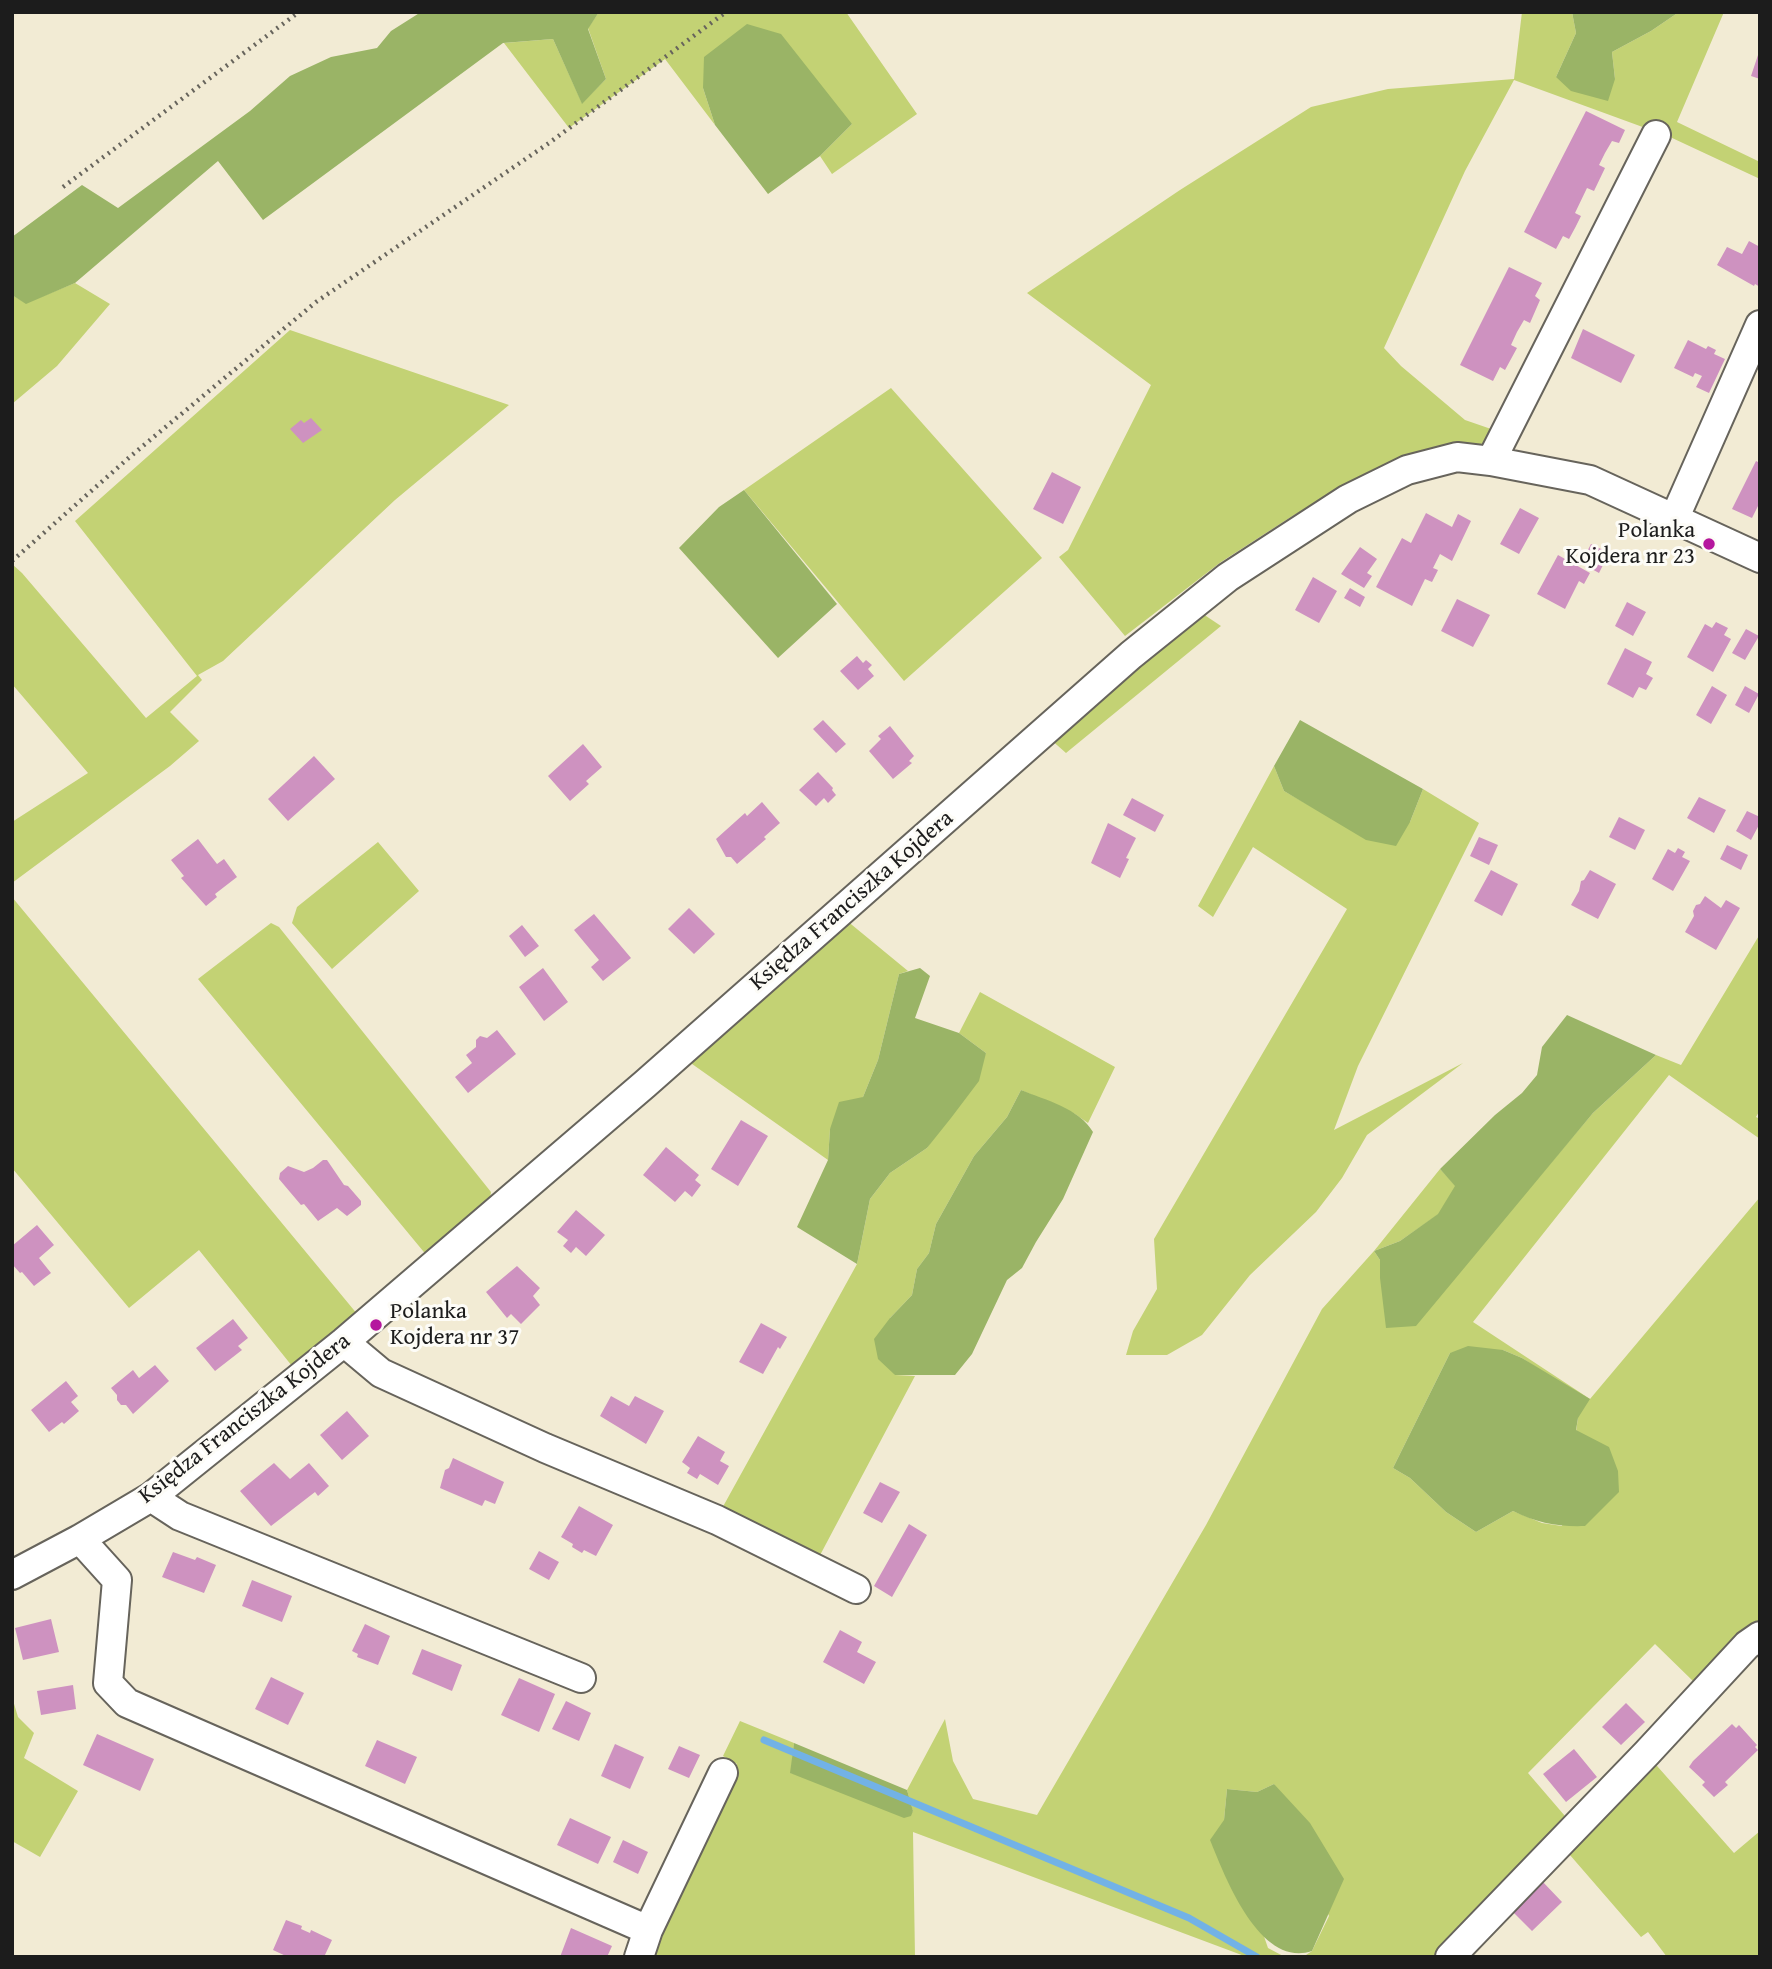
<!DOCTYPE html>
<meta charset="utf-8">
<style>
body{margin:0}
#map{position:relative;width:1772px;height:1969px;overflow:hidden;background:#f2ebd4;font-family:"Gentium Book Plus",serif}
canvas{display:block}
.frame{position:absolute;inset:0;border:14px solid #1c1c1c;pointer-events:none}
</style>
<div id="map">
<canvas width="1772" height="1969"></canvas>
<div class="frame"></div>
</div>
<script>
const ctx = document.querySelector('canvas').getContext('2d');
ctx.lineJoin = 'round';
function paint(path, color) { ctx.fillStyle = color; ctx.fill(path, 'evenodd'); }
function stroke(path, color, width, dash) { ctx.strokeStyle = color; ctx.lineWidth = width; ctx.lineCap = dash ? 'butt' : 'round'; ctx.setLineDash(dash || []); ctx.stroke(path); }
function write(font, color, halo, rows, align = 'center') {
  ctx.font = font + ' "Gentium Book Plus",serif'; ctx.lineWidth = 6; ctx.setLineDash([]); ctx.textBaseline = 'middle'; ctx.strokeStyle = halo; ctx.fillStyle = color; for (const [text, x, y, turn = 0] of rows) {
    ctx.save(); ctx.translate(x, y); ctx.rotate((+turn || 0) * Math.PI / 180); ctx.textAlign = isNaN(turn) ? turn : align; if (halo) ctx.strokeText(text, 0, 0); ctx.fillText(text, 0, 0); ctx.restore();
  }
}
paint(new Path2D(`
 M599,12H846L917,114L832,174L820,156L852,124L703,88L715,125L665,59L569,128L504,43L553,39L582,103L606,79L588,28Z
 M1522,12H1572L1576,33L1556,77L1615,79L1612,52L1651,31L1679,12H1724L1677,122L1760,162V179L1670,137L1514,80L1465,171L1384,348L1401,366L1465,420L1494,430L1486,443L1394,461L1294,515L1221,562L1125,636L1059,557L1068,550L1151,385L1027,293L1180,190L1311,107L1388,89L1514,79Z
 M75,283L110,304L57,366L12,404V295L26,303Z
 M290,330L509,405L395,500L223,661L198,675L202,680L170,712L199,741L170,766L12,883V822L88,773L12,684V564L22,573L146,718L197,676L75,521Z
 M891,388L1042,558L904,681L744,490Z
 M1197,610L1221,626L1066,753L1049,738Z
 M1274,766L1284,791L1314,808L1410,822L1423,789L1479,823L1358,1066L1334,1130L1463,1063L1367,1135L1342,1178L1316,1212L1250,1275L1202,1335L1167,1355H1126L1133,1331L1157,1289L1154,1239L1347,909L1253,847L1213,917L1198,906Z
 M378,842L419,891L332,969L292,923L297,907Z
 M12,897L358,1315L292,1366L199,1250L129,1308L12,1168Z
 M846,920L908,971L899,974L878,1060L863,1097L830,1129L828,1160L685,1059Z
 M271,923L279,927L491,1192L489,1205L428,1257L198,979Z
 M1760,934V1110L1756,1117L1760,1119V1139L1669,1075L1473,1322L1590,1399L1760,1197V1618L1756,1625L1695,1683L1655,1644L1528,1773L1571,1823L1437,1957H1303L1312,1951L1329,1916L1274,1784L1257,1792L1227,1789L1224,1820L1268,1948L1285,1957H1247L913,1832L915,1957H648L737,1764L723,1756L740,1721L794,1743L791,1773L913,1812L907,1790L945,1719L953,1761L973,1799L1037,1815L1206,1525L1322,1309L1374,1251L1440,1169L1456,1186L1439,1214L1400,1241L1374,1251L1380,1260V1278L1526,1192L1593,1113L1656,1055L1681,1065ZM1503,1350L1522,1358L1546,1374L1578,1418L1562,1526L1542,1523L1513,1511L1476,1532L1446,1512L1410,1478L1393,1468L1450,1353Z
 M980,992L1115,1067L1088,1123L1075,1114L1021,1090L1007,1117L974,1156L936,1224L929,1253L917,1269L912,1295L890,1318L895,1375L915,1376L818,1559L720,1512L857,1264L870,1199L890,1173L927,1148L986,1053L959,1033Z
 M12,1697L18,1717L34,1733L24,1758L78,1791L40,1857L12,1841Z
 M1650,1758L1734,1853L1760,1831V1957H1667L1648,1932L1641,1937L1563,1847Z`), '#c3d274');
paint(new Path2D(`
 M421,12H599L588,29L606,79L582,104L553,39L503,43L263,220L218,161L75,283L26,304L12,295V237L82,185L118,208L250,111L290,76L331,57L377,48L391,31Z
 M1572,12H1679L1651,31L1612,52L1615,79L1608,101L1571,91L1556,77L1576,33Z
 M747,24L781,34L852,124L820,156L768,194L715,125L703,88L704,57Z
 M744,490L837,604L778,658L679,548L719,507Z
 M1300,720L1423,789L1410,822L1396,846L1366,840L1284,791L1274,766Z
 M920,968L930,976L915,1018L959,1033L986,1053L979,1081L951,1118L927,1148L890,1173L870,1199L857,1264L797,1227L828,1160L830,1129L839,1102L863,1097L878,1060L899,974Z
 M1567,1015L1656,1055L1593,1113L1416,1326L1386,1328L1380,1278V1260L1374,1251L1400,1241L1438,1214L1455,1186L1440,1169L1495,1115L1522,1093L1537,1075L1542,1047Z
 M1021,1090C1045,1100 1079,1108 1093,1132L1063,1199L1036,1242L1022,1268L1007,1280L972,1354L955,1375H895L878,1359L874,1339L890,1318L912,1295L917,1269L929,1253L936,1224L974,1156L1007,1117Z
 M1468,1346L1503,1350L1522,1358L1590,1399L1578,1418L1576,1430L1609,1447L1618,1471L1619,1492L1585,1526C1559,1527 1537,1523 1513,1511L1476,1532L1446,1512L1410,1478L1393,1468L1450,1353Z
 M794,1743L907,1790L913,1811L911,1816L904,1818L790,1773Z
 M1274,1784L1310,1823L1344,1879L1312,1951C1259,1969 1224,1874 1210,1840L1224,1820L1227,1789L1257,1792Z`), '#9ab466');
stroke(new Path2D(`
 M764,1740L1189,1918L1257,1957`), '#72b2e6', 7);
paint(new Path2D(`
 M1759,52H1760V79L1751,76Z
 M1586,111L1625,130L1619,143L1612,141L1605,153L1599,165L1605,168L1594,191L1587,188L1575,213L1581,216L1575,228L1569,239L1563,236L1556,249L1524,232Z
 M1749,241L1760,247V287L1755,284L1754,286L1717,265L1727,247L1742,254Z
 M1509,267L1542,283L1535,296L1540,300L1530,323L1524,320L1517,332L1511,345L1517,348L1505,370L1500,367L1493,381L1460,365Z
 M1583,329L1635,355L1621,383L1571,358Z
 M1688,340L1706,349L1708,346L1716,350L1714,354L1725,359L1709,393L1696,387L1702,376L1695,373L1693,377L1674,368Z
 M311,418L322,430L303,443L290,429L301,420L304,423Z
 M1756,461L1760,463V502L1752,518L1732,509Z
 M1052,472L1081,487L1063,524L1033,509Z
 M1520,508L1539,518L1519,554L1500,544Z
 M1426,513L1452,527L1458,514L1471,521L1452,561L1440,554L1433,568L1438,570L1432,582L1425,579L1412,606L1376,587L1402,538L1411,543Z
 M1591,544L1609,553L1599,573L1581,563Z
 M1360,547L1377,559L1367,573L1372,576L1364,588L1341,574Z
 M1558,555L1590,573L1584,584L1579,581L1565,609L1537,594Z
 M1313,577L1337,591L1319,623L1295,610Z
 M1350,588L1365,597L1360,607L1344,598Z
 M1457,599L1490,615L1473,647L1441,631Z
 M1627,602L1646,612L1633,636L1615,626Z
 M1716,622L1728,628L1724,635L1731,639L1713,672L1687,657L1705,624L1712,628Z
 M1746,629L1759,636L1745,660L1732,653Z
 M1625,648L1652,662L1646,674L1653,678L1646,690L1639,687L1633,698L1607,684Z
 M857,656L863,663L866,660L872,665L868,669L874,676L858,690L840,671Z
 M1712,686L1727,695L1711,724L1696,715Z
 M1745,686L1759,694L1749,713L1735,705Z
 M823,720L846,744L836,753L813,729Z
 M890,726L914,756L909,761L912,763L893,779L869,751L881,739L878,736Z
 M583,744L602,767L586,781L589,784L570,801L548,776Z
 M314,756L335,779L288,821L268,799Z
 M818,772L833,788L832,790L836,795L828,803L824,798L816,806L799,790Z
 M1699,797L1726,810L1714,833L1687,818Z
 M1132,798L1164,815L1155,832L1123,815Z
 M762,802L780,823L764,837L766,839L737,864L731,857H726L716,839L745,813L747,816Z
 M1747,811L1760,817V823L1751,840L1736,831Z
 M1619,817L1645,830L1635,850L1609,837Z
 M1108,823L1136,838L1126,858L1129,859L1120,878L1091,863Z
 M1479,837L1498,845L1489,865L1470,856Z
 M198,839L217,864L224,859L237,877L215,894L217,897L206,906L181,878L184,876L171,860Z
 M1727,845L1748,855L1741,870L1720,859Z
 M1678,848L1685,852L1682,857L1690,861L1673,891L1652,879L1668,849L1675,853Z
 M1491,870L1518,884L1502,916L1474,901Z
 M1590,870L1616,884L1598,919L1571,905L1579,891L1581,881L1584,880Z
 M1705,896L1721,908L1726,900L1740,908L1716,950L1685,932L1694,916L1693,911L1696,905L1700,904Z
 M689,908L715,934L694,954L668,929Z
 M594,914L631,958L603,981L591,967L599,960L574,930Z
 M522,925L539,946L525,957L509,936Z
 M543,968L568,1002L544,1021L519,987Z
 M497,1030L516,1054L468,1093L455,1077L472,1063L466,1055L476,1047V1040L480,1036L487,1038Z
 M741,1120L768,1136L738,1186L711,1169Z
 M666,1147L699,1175L695,1180L701,1185L692,1197L685,1191L675,1202L643,1175Z
 M323,1160H327L344,1185L348,1186L361,1201V1205L347,1216L337,1208L318,1221L304,1204L301,1205L279,1179L280,1173L288,1166L304,1172L313,1168Z
 M576,1210L605,1235L586,1256L576,1247L571,1253L563,1246L568,1240L557,1232Z
 M37,1225L54,1245L39,1258L51,1273L34,1286L22,1272L20,1273L12,1264V1246Z
 M517,1266L540,1288L533,1296L540,1305L521,1324L511,1314L507,1318L486,1292Z
 M233,1319L248,1338L238,1346L242,1350L215,1371L196,1348Z
 M761,1323L787,1337L780,1349L778,1347L763,1374L739,1362Z
 M155,1365L169,1381L133,1414L126,1405H121L117,1400V1395L111,1388L133,1370L139,1378Z
 M66,1381L78,1396L71,1402L79,1411L64,1424L62,1422L49,1432L31,1410Z
 M611,1396L629,1406L635,1396L664,1411L646,1444L600,1416Z
 M347,1411L369,1436L342,1460L320,1435Z
 M698,1436L725,1452L720,1461L729,1466L718,1485L700,1474L697,1479L687,1473L690,1468L682,1462Z
 M453,1458L504,1482L495,1504L485,1500L482,1506L440,1488L445,1470L449,1468Z
 M274,1463L290,1479L309,1463L329,1486L318,1496L315,1492L271,1526L240,1491Z
 M880,1482L900,1492L882,1523L863,1513Z
 M579,1506L613,1525L596,1556L584,1550L582,1553L572,1547L573,1544L561,1537Z
 M909,1524L927,1535L892,1597L874,1586Z
 M539,1551L559,1562L549,1580L529,1569Z
 M173,1552L195,1560L197,1557L216,1565L204,1593L162,1577Z
 M252,1580L292,1596L282,1622L242,1606Z
 M51,1619L59,1652L23,1660L15,1628Z
 M365,1624L390,1636L378,1665L357,1657L358,1654L352,1651Z
 M840,1630L862,1642L857,1652L876,1662L864,1684L823,1662Z
 M422,1649L462,1665L452,1691L412,1674Z
 M271,1677L304,1693L288,1725L255,1709Z
 M519,1678L555,1694L539,1732L501,1715Z
 M73,1685L76,1709L41,1715L37,1691Z
 M566,1701L591,1713L579,1741L552,1729Z
 M1626,1703L1645,1722L1621,1745L1602,1727Z
 M1732,1724L1736,1728L1739,1725L1757,1745L1755,1747L1758,1750L1725,1782L1728,1785L1714,1797L1702,1785L1705,1782L1689,1767L1693,1761Z
 M97,1734L154,1759L140,1791L83,1765Z
 M377,1740L417,1757L405,1784L365,1766Z
 M615,1744L644,1757L630,1789L601,1776Z
 M679,1746L700,1755L689,1778L668,1769Z
 M1574,1749L1597,1777L1566,1802L1543,1774Z
 M570,1818L611,1837L598,1864L557,1845Z
 M623,1840L648,1852L638,1874L613,1862Z
 M1542,1881L1562,1902L1532,1931L1512,1911Z
 M286,1920L302,1926L301,1929L310,1933L311,1930L332,1940L324,1957H288L273,1950Z
 M571,1928L612,1946L607,1957H560Z`), '#ce92c0');
const minor = new Path2D(`
 M1491,461L1656,135
 M1675,517L1760,325
 M344,1342L381,1373L545,1448L717,1520L856,1589
 M151,1497L180,1516L581,1678
 M80,1539L117,1580L108,1683L127,1703L648,1930
 M12,1575L80,1539L151,1497L344,1342L645,1084L1131,655L1228,577L1348,499L1407,470L1457,457L1491,461L1590,480L1760,558
 M639,1957L648,1930L723,1773
 M1450,1957L1647,1753L1747,1645L1760,1636`);
stroke(minor, '#67645c', 32);
stroke(new Path2D(`
 M63,187L299,12
 M12,561L132,455L316,302L549,143L726,12`), '#67645c', 4.5, [2, 5]);
stroke(minor, '#fff', 28);
for (const [x, y, r, color] of [
 [1709,544,7,"#b5179e"],
 [376,1325,7,"#b5179e"]
]) { const dot = new Path2D(); dot.arc(x, y, r, 0, 2 * Math.PI); ctx.fillStyle = color; ctx.fill(dot); stroke(dot, '#fdfcf7', 2.5); }
write('23px', '#1c1c1c', '#fdfcf7', [
 ["Polanka",1695,531],
 ["Kojdera nr 23",1695,557],
 ["Polanka",390,1312,"left"],
 ["Kojdera nr 37",390,1338,"left"]
], 'right');
write('23px', '#1c1c1c', '#fdfcf7', [
 ["Księdza Franciszka Kojdera",852,901,-41],
 ["Księdza Franciszka Kojdera",245,1419,-38]
]);
</script>
